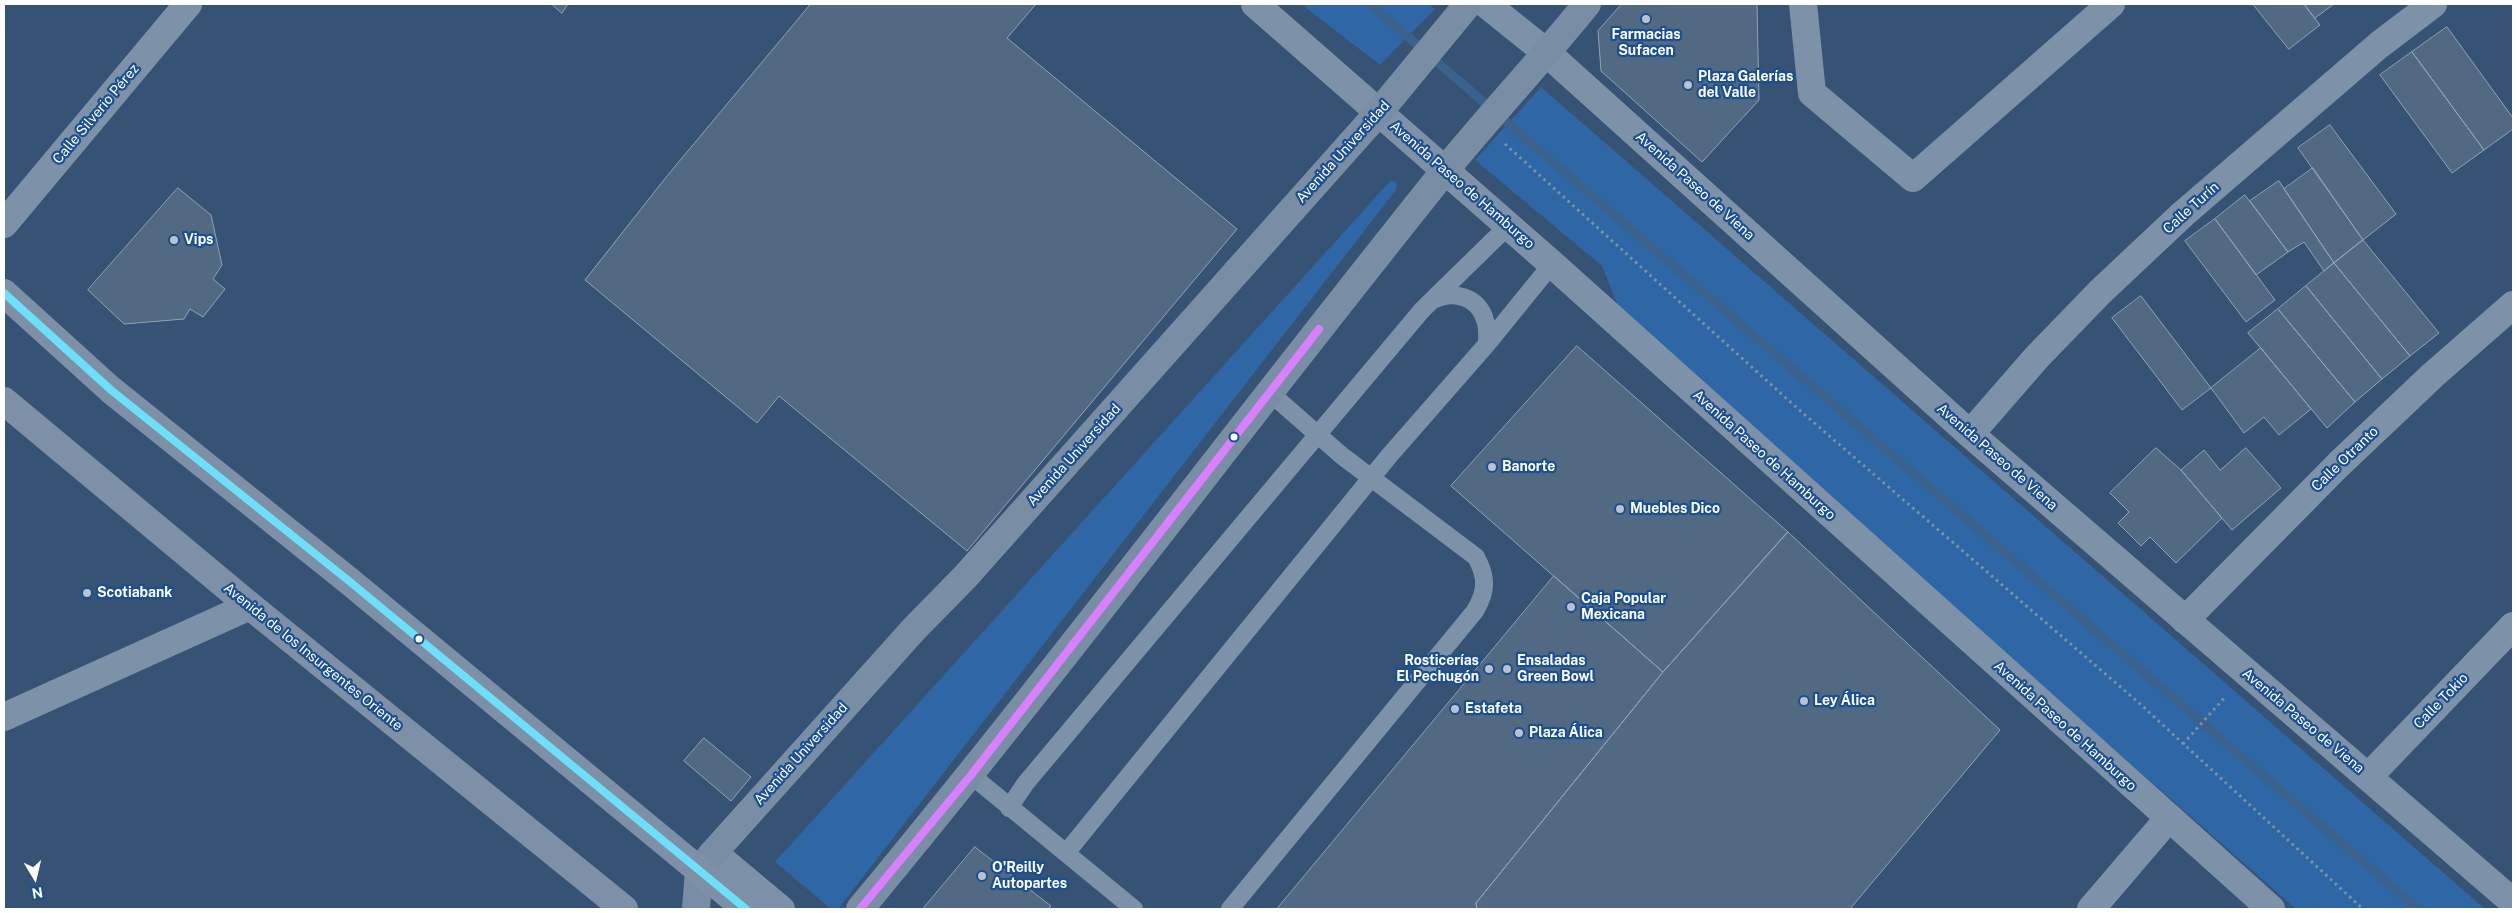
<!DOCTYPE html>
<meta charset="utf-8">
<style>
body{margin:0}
#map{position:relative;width:2517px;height:913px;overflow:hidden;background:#365274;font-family:"Public Sans",sans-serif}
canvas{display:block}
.frame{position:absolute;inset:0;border:5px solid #fff;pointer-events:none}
.north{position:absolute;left:10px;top:853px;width:50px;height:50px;-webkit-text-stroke:4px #1b4f8f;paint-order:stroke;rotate:171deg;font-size:14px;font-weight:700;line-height:20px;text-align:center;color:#fff}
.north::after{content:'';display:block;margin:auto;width:18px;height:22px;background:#fff;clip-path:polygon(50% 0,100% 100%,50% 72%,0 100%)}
</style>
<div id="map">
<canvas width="2517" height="913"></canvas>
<div class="frame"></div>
<div class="north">N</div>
</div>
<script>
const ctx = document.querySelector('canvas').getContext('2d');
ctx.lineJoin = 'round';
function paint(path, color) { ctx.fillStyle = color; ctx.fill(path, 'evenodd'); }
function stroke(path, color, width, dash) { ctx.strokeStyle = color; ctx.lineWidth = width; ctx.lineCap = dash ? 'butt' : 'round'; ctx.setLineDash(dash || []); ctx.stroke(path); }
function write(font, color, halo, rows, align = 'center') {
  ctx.font = font + ' "Public Sans",sans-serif'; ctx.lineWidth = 4.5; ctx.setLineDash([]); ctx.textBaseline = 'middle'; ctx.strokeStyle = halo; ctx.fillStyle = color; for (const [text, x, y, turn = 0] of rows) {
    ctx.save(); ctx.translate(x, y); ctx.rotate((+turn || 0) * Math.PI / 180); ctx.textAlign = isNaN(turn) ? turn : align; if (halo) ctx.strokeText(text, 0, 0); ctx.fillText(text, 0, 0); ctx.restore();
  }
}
paint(new Path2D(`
 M1301,4H1429L1435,9L1380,65Z
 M1541,87L2485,909H2296L1623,318L1602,266L1475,160Z
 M1391,180L1397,183L1396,190L838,909H831L775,862Z`), '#2f66a5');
stroke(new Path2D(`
 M1370,4L2418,909`), '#3b618d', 9);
const building = new Path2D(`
 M552,4H568L562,13Z
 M811,4H1036L1007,38L1237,229L967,551L779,396L757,423L585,280L667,176Z
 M1622,4H1757L1759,100L1702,162L1601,71L1598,31Z
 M2253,4H2304L2320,25L2289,49Z
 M2304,4H2334L2315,18Z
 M2447,27L2513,118V129L2484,150L2412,52Z
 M2412,52L2484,150L2452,173L2380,75Z
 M2330,125L2396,214L2363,240L2298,148Z
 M2313,168L2363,240L2334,263L2284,189Z
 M2279,181L2334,263L2324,271L2304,242L2288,252L2250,201Z
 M178,188L211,215L222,265L213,279L225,289L203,317L190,309L184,319L124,324L88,290Z
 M2245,195L2288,252L2256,275L2215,219Z
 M2215,219L2275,300L2246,322L2185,241Z
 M2363,240L2439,333L2410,356L2334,263Z
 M2334,263L2410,356L2382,379L2306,286Z
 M2306,286L2382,379L2355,402L2278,309Z
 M2141,296L2211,388L2182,410L2112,318Z
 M2278,309L2355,402L2327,428L2248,333Z
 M1577,346L1788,532L1663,672L1451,486Z
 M2261,348L2311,409L2279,435L2264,417L2244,433L2211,388Z
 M2156,448L2181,470L2222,518L2176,563L2150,537L2141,546L2118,523L2129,512L2110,493Z
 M2246,448L2281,488L2232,530L2181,470L2204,450L2220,470Z
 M1788,532L2000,730L1850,909H1477L1476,903L1663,672Z
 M1554,576L1663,672L1476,903L1477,909H1277Z
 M704,738L751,777L731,801L684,761Z
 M975,847L1051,906L1048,909H923Z`);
paint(building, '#526984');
stroke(building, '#92a2b6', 1);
stroke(new Path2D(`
 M1505,144L1797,408L2139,703L2363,909
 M2183,744L2226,696`), '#7d92a8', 3, [2.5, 4]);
stroke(new Path2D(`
 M1433,300C1453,290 1478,296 1485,320C1488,327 1487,336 1487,344
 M971,775L1134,909
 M1009,808L1025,784L1422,310L1509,225
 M1066,853L1389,456L1487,344L1552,264
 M1230,909L1475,611C1487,591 1487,577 1476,557L1341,455L1269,392`), '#7d92a8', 18);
stroke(new Path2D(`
 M714,852L782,909`), '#7d92a8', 26);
stroke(new Path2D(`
 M1803,4L1812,93L1913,178L2111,4
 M4,224L188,4
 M1970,434L2037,357L2100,292L2183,214L2379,45L2433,4
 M2185,620L2339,464L2433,375L2513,305
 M4,717L250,606
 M2369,776L2513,626
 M2091,909L2168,819`), '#7d92a8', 28);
stroke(new Path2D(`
 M1255,4L1552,264L2271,909
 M1486,4L1547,53L1970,434L2513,902`), '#7d92a8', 28);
stroke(new Path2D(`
 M696,909L699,870L714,852L914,629L965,577L1379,112L1468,4
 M860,909C1060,668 1247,417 1443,173C1490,115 1541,61 1587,4`), '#798da4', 28);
stroke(new Path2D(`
 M4,293L111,390L349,581L746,909
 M4,401L250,606L624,909`), '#7e90a7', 28);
stroke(new Path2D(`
 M4,293L111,390L349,581L746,909`), '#6ddff8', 8);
stroke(new Path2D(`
 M860,909L971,775L1319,329`), '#d880ff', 8);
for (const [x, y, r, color] of [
 [1646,19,5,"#b9c2ce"],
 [1688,85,5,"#b9c2ce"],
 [174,240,5,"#b9c2ce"],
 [1234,437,4.5,"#fff"],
 [1492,467,5,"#b9c2ce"],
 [1620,509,5,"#b9c2ce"],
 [87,593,5,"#b9c2ce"],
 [1571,607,5,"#b9c2ce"],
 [419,639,4.5,"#fff"],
 [1489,669,5,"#b9c2ce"],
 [1507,669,5,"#b9c2ce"],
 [1804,701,5,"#b9c2ce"],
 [1455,709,5,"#b9c2ce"],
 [1519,733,5,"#b9c2ce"],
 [982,876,5,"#b9c2ce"]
]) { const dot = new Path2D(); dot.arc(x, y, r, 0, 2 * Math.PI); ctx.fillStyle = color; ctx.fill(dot); stroke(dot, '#1b4f8f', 2); }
write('bold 14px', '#fff', '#1b4f8f', [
 ["Farmacias",1646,35,"center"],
 ["Sufacen",1646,51,"center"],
 ["Plaza Galerías",1698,77],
 ["del Valle",1698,93],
 ["Vips",184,240],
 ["Banorte",1502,467],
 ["Muebles Dico",1630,509],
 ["Scotiabank",97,593],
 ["Caja Popular",1581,599],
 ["Mexicana",1581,615],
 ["Rosticerías",1479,661,"right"],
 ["El Pechugón",1479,677,"right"],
 ["Ensaladas",1517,661],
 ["Green Bowl",1517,677],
 ["Ley Álica",1814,701],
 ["Estafeta",1465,709],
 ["Plaza Álica",1529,733],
 ["O'Reilly",992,868],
 ["Autopartes",992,884]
], 'left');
write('14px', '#fff', '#1b4f8f', [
 ["Calle Silverio Pérez",96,114,-50],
 ["Avenida Universidad",1343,152,-48],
 ["Avenida Paseo de Hamburgo",1462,185,41],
 ["Avenida Paseo de Viena",1695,186,42],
 ["Calle Turín",2191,208,-42],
 ["Avenida Universidad",1074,455,-48],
 ["Avenida Paseo de Hamburgo",1764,455,42],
 ["Avenida Paseo de Viena",1997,457,41],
 ["Calle Otranto",2345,459,-44],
 ["Avenida de los Insurgentes Oriente",313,657,39],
 ["Calle Tokio",2441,701,-46],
 ["Avenida Paseo de Viena",2303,721,40],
 ["Avenida Paseo de Hamburgo",2065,726,42],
 ["Avenida Universidad",801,754,-48]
]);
</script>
